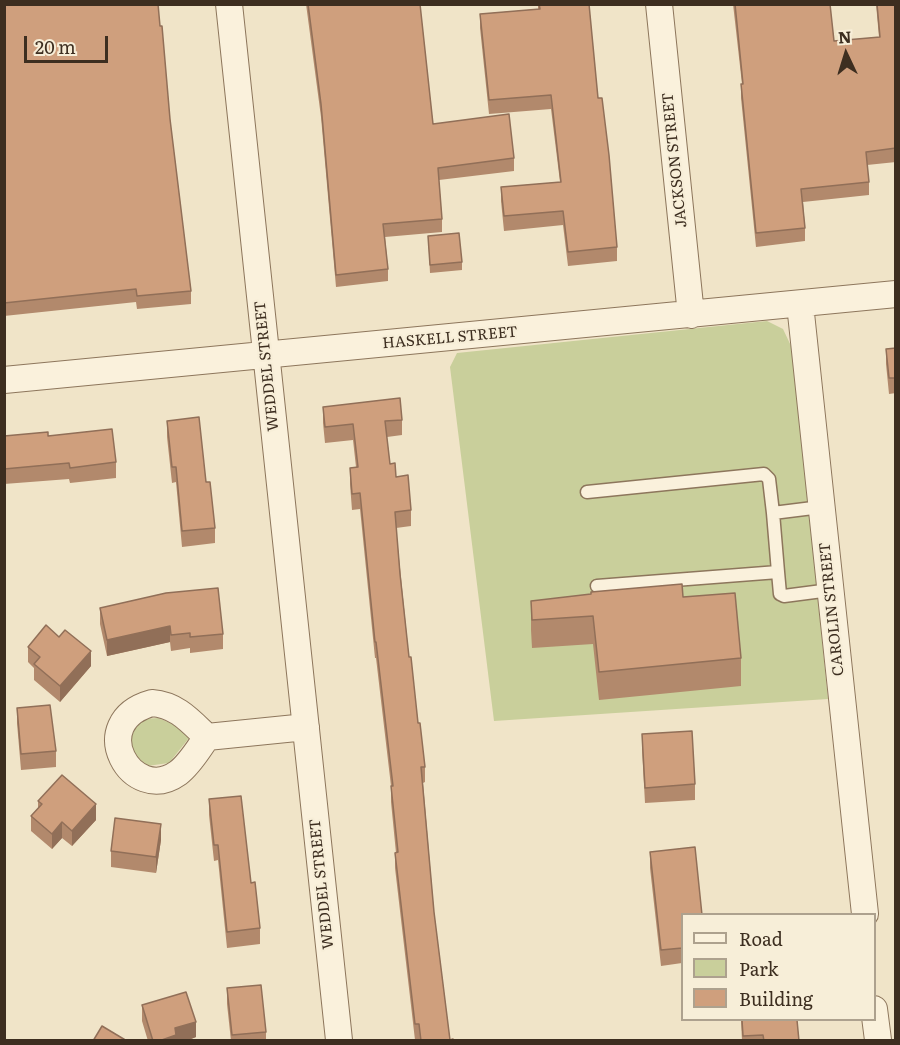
<!DOCTYPE html>
<style>
body{margin:0}
#map{position:relative;width:900px;height:1045px;overflow:hidden;background:#f0e4c8;font-family:Literata,serif}
canvas{display:block}
.frame{position:absolute;inset:0;border:6px solid #3d2e20;pointer-events:none}
.legend{position:absolute;left:681px;top:913px;width:195px;height:108px;box-sizing:border-box;background:#f7eed8;border:2px solid #ada18e;margin:0;padding:8px 10px;list-style:none;font-size:18px;color:#3d2e20}
.legend li{display:flex;align-items:center;gap:12px;height:30px}
.legend b{width:30px;border:2px solid #ada18e}
.north{position:absolute;left:816px;top:24px;width:60px;height:60px;-webkit-text-stroke:4px #f7eed8;paint-order:stroke;rotate:356deg;font-size:16px;font-weight:700;line-height:24px;text-align:center;color:#3d2e20}
.north::after{content:'';display:block;margin:auto;width:21px;height:27px;background:#3d2e20;clip-path:polygon(50% 0,100% 100%,50% 72%,0 100%)}
.scale{position:absolute;left:24px;top:36px;width:84px;height:27px;box-sizing:border-box;border:3px solid #3d2e20;border-top:0;padding-left:8px;font-size:18px;line-height:21px;white-space:nowrap;color:#3d2e20;-webkit-text-stroke:4px #f7eed8;paint-order:stroke}
</style>
<div id="map">
<canvas width="900" height="1045"></canvas>
<div class="frame"></div>
<ul class="legend">
<li><b style="height:8px;background:#faf1dc"></b>Road</li>
<li><b style="height:16px;background:#c9cf9b"></b>Park</li>
<li><b style="height:16px;background:#cf9f7d"></b>Building</li>
</ul>
<div class="north">N</div>
<div class="scale">20 m</div>
</div>
<script>
const ctx = document.querySelector('canvas').getContext('2d');
ctx.lineJoin = 'round';
function paint(path, color) { ctx.fillStyle = color; ctx.fill(path, 'evenodd'); }
function stroke(path, color, width, dash) { ctx.strokeStyle = color; ctx.lineWidth = width; ctx.lineCap = dash ? 'butt' : 'round'; ctx.setLineDash(dash || []); ctx.stroke(path); }
function write(font, color, halo, rows, align = 'center') {
  ctx.font = font + ' Literata,serif'; ctx.lineWidth = 4.5; ctx.setLineDash([]); ctx.textBaseline = 'middle'; ctx.strokeStyle = halo; ctx.fillStyle = color; for (const [text, x, y, turn = 0] of rows) {
    ctx.save(); ctx.translate(x, y); ctx.rotate((+turn || 0) * Math.PI / 180); ctx.textAlign = isNaN(turn) ? turn : align; if (halo) ctx.strokeText(text, 0, 0); ctx.fillText(text, 0, 0); ctx.restore();
  }
}
paint(new Path2D(`
 M767,321L783,329L792,348L828,699L494,721L450,367L457,353Z
 M158,718L178,726L189,738L169,763L147,766L131,751C130,736 133,729 143,719Z`), '#c9cf9b');
const lane = new Path2D(`
 M587,492L764,474L769,479L773,513L821,507
 M778,572L780,594L784,596L830,590
 M597,586L778,572L773,513`);
const street = new Path2D(`
 M229,4L339,1040
 M659,4L691,315
 M800,304L865,914
 M4,380L896,294
 M152,703C177,705 190,721 207,737C199,748 190,764 178,773C132,806 84,722 152,703Z
 M207,737L306,727
 M874,1009L878,1040`);
stroke(lane, '#8d765c', 15);
stroke(street, '#8d765c', 28);
stroke(lane, '#faf1dc', 12);
stroke(street, '#faf1dc', 26);
paint(new Path2D(`
 M4,4L170,119L191,291V304L137,309L136,302L4,316Z
 M306,4H420L433,124L514,158V171L439,180L442,219V232L385,237L388,269V281L336,287L321,117Z
 M538,4H589L598,98L617,247V261L568,266L563,225L504,231L501,201V187L560,182L551,109L489,114L480,28V14L538,9Z
 M733,4H830L834,41L879,37L876,4H896V162L867,165L869,182V195L803,202L805,228V241L756,247L741,98V84H742Z
 M428,236L462,262V270L430,273Z
 M896,348V393L889,394L886,364V349Z
 M323,407L402,420V435L387,437L390,464L411,510V526L396,528L409,657L418,723L425,767V782L423,783L434,912L450,1040L453,1041L415,1040L395,868V853H396L391,802V786L376,658H375L360,509L352,510L350,484V468L356,467L353,440L325,443L323,423Z
 M167,421L206,482L215,528V543L182,547L176,482L172,483L167,437Z
 M4,436H48L116,462V478L70,483L69,479L4,484Z
 M683,597L741,658V686L599,700L593,644L532,648L531,630V601Z
 M100,608L223,634V649L190,653V648L171,651L170,642L107,656L100,624Z
 M28,647L91,666L60,702L34,680V668L28,662Z
 M17,708L56,751V767L21,770L17,723Z
 M642,734L695,784V800L645,803L642,749Z
 M209,799L251,883L260,928V944L227,948L218,860L214,861L209,815Z
 M38,801L96,820L72,846L62,838L52,849L31,831V816L38,808Z
 M161,840L156,873L111,867V851Z
 M650,852L682,915V963L661,966L650,868Z
 M227,988L266,1032V1041H231L227,1004Z
 M142,1005L196,1037L186,1041H148L142,1021Z
 M741,1020H797L799,1041H742Z`), '#b2896c');
paint(new Path2D(`
 M170,626V642L107,656V640Z
 M91,651V666L60,702V686Z
 M96,804V820L72,846V831Z
 M62,822V838L52,849V834Z
 M161,824V840L156,873V857Z
 M196,1022V1037L186,1041H159L175,1028Z`), '#916f58');
const building = new Path2D(`
 M4,4H158L160,26H162L170,119L191,291L137,296L136,289L4,303Z
 M308,4H420L433,124L509,114L514,158L438,168L442,219L383,224L388,269L336,275L321,104Z
 M539,4H589L598,98H602L609,155L617,247L568,252L563,211L504,216L501,187L561,182L551,95L489,100L480,14L540,9Z
 M735,4H830L834,41L880,37L877,4H896V148L866,152L869,182L801,189L805,228L756,233L741,84H743Z
 M459,233L462,262L430,265L428,236Z
 M896,348V378H889L886,349Z
 M400,398L402,420L385,421L390,464L395,463L396,477L408,475L411,510L395,512L400,574L409,657H411L418,723H420L425,767H421L434,912L450,1040L453,1039V1041H421L419,1024H415L395,853L398,852L391,786H393L376,642H375L360,493L352,494L350,468L358,467L353,424L325,427L323,407Z
 M199,417L206,482H210L215,528L182,531L176,467H172L167,421Z
 M112,429L116,462L70,468L69,463L4,469V436L48,432V436Z
 M682,584L683,597L735,593L741,658L599,672L593,616L532,620L531,601L591,594V592Z
 M218,588L223,634L190,637V633L171,635L170,626L107,640L100,608L166,593Z
 M46,625L59,637L65,630L91,651L60,686L34,664L40,657L28,647Z
 M50,705L56,751L21,754L17,708Z
 M692,731L695,784L645,788L642,734Z
 M62,775L96,804L72,831L62,822L52,834L31,816L42,804L38,801Z
 M241,796L251,883L255,882L260,928L227,932L218,845H214L209,799Z
 M115,818L161,824L156,857L111,851Z
 M695,847L702,915H682V948L661,950L650,852Z
 M261,985L266,1032L232,1035L227,988Z
 M186,992L196,1022L175,1028L176,1035L159,1041H153L142,1005Z
 M742,1020H797L799,1041H764L763,1035L743,1036Z
 M102,1026L127,1041H93Z`);
paint(building, '#cf9f7d');
stroke(building, '#916f58', 1.5);
write('15px', '#3d2e20', '#f7eed8', [
 ["JACKSON STREET",675,160,-96],
 ["HASKELL STREET",450,338,-5],
 ["WEDDEL STREET",267,366,-96],
 ["CAROLIN STREET",832,609,-96],
 ["WEDDEL STREET",322,884,-96]
]);
</script>
